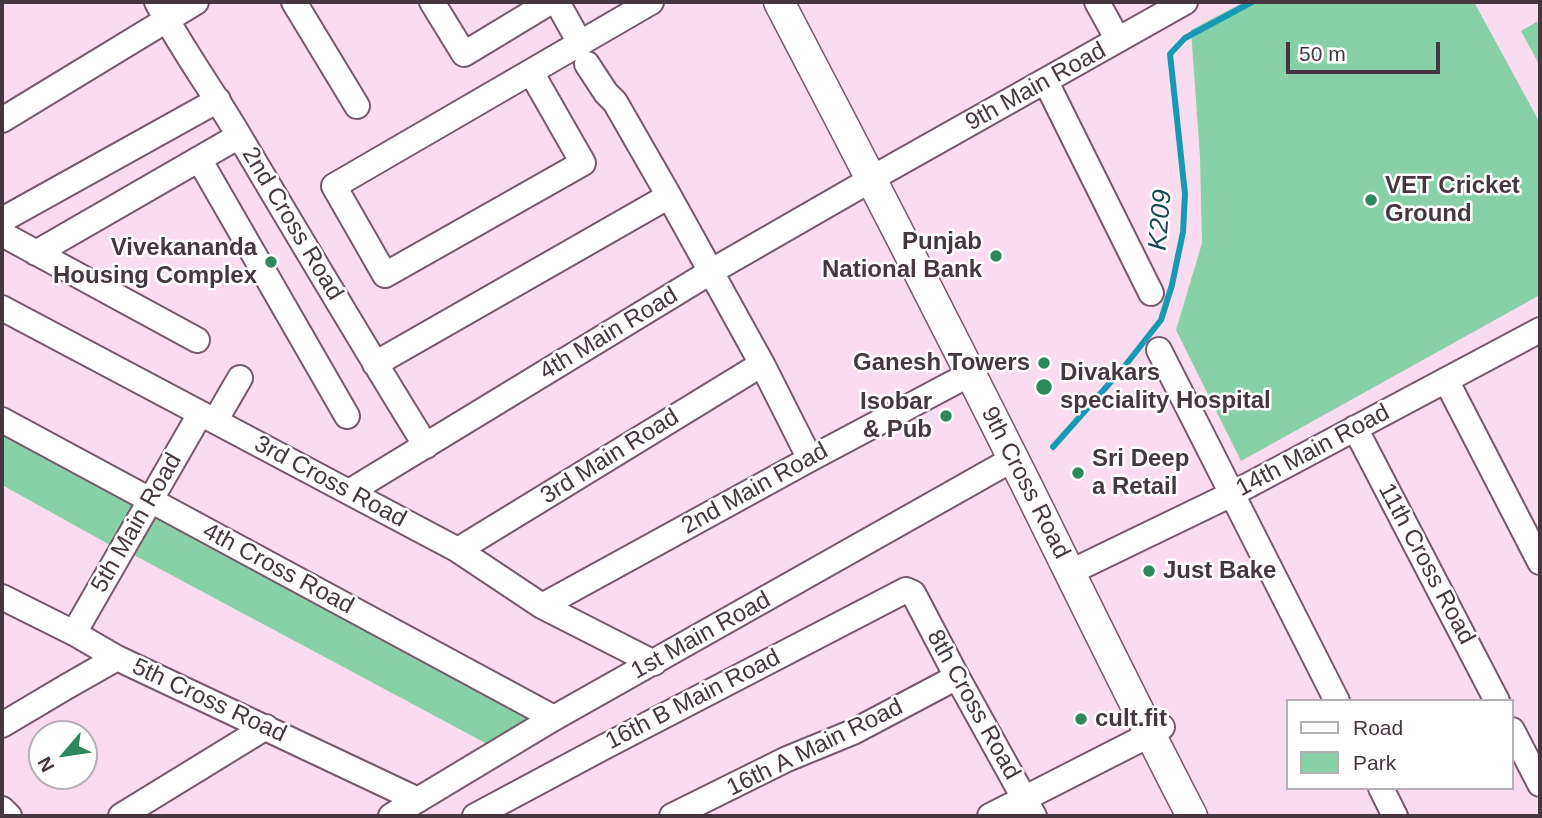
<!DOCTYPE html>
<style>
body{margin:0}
#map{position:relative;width:1542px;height:818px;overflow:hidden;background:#fadcf0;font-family:Arial,sans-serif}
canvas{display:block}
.frame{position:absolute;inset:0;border:4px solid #453640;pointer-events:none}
.legend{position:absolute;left:1286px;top:699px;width:228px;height:91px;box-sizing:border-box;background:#fff;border:2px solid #b5afb3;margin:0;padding:9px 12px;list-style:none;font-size:21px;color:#453640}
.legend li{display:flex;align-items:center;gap:14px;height:35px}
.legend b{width:35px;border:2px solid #b5afb3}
.north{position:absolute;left:28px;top:720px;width:70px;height:70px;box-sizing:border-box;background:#fff;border:2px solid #b5afb3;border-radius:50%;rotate:241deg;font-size:19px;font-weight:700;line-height:28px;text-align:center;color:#453640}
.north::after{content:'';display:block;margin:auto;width:24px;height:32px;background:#2e885d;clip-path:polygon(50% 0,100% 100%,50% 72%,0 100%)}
.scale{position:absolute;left:1286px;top:42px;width:154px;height:32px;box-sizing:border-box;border:4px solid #453640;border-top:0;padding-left:9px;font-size:21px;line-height:24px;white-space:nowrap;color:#453640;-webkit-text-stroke:5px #fff;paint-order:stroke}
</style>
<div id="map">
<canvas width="1542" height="818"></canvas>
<div class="frame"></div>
<ul class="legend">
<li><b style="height:9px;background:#fff"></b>Road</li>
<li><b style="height:19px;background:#88d1a8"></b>Park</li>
</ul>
<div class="north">N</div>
<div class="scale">50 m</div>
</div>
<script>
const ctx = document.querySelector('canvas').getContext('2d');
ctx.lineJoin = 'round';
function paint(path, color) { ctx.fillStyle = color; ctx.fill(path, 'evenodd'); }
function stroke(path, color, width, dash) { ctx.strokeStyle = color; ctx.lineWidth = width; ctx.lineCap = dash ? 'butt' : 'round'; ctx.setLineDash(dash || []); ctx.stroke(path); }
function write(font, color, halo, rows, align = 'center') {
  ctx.font = font + ' Arial,sans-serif'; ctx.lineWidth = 5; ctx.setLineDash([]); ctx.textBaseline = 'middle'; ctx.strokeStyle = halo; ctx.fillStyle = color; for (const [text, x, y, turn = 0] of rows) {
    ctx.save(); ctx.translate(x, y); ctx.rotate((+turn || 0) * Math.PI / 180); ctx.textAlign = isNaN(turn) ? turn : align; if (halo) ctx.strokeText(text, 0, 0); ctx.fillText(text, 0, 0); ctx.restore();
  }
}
paint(new Path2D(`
 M1244,2H1474L1540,123V295L1241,461L1176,330L1202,243L1200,157L1191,30Z
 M1540,20V66L1521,31Z
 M2,427L137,503L110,545L2,485Z
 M153,513L531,721L491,746L132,554Z`), '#88d1a8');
stroke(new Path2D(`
 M1053,447L1124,367L1161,320L1172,285L1183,232L1185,194L1170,54L1185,38L1252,2`), '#1799b6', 6);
const minor = new Path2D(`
 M157,2C181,48 212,90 238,134C300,238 362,343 426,446
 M294,2L357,106
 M432,2L464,54L550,2
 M557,2L580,43
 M1097,2L1118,40
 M587,64L606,93L615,102L669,196
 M531,72L583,163L385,275L334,186L651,2
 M1046,82L1151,293
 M2,120L196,2
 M199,159L347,416
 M885,171L1185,2
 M2,220L218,100
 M2,234L197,340
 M36,253L239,136
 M2,308L458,550L542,606L654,663
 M1159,350L1337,701
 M375,364L669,196L762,364L810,459
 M1446,380L1540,562
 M2,420L554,718
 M215,421L240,378
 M1355,428L1497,701
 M349,492L712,271L872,179
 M458,550L762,364
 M1083,566L1232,494L1540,330
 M2,597L74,633L117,658L418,800
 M542,606L810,459L970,374
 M74,633L200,414
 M2,725L66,687L117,658
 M1512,730L1540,784
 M1381,788L1395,816
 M2,809L9,816
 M121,816L266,727
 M391,816L554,718L1013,459
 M475,816L604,747L906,590L913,593L957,677L1034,816
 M672,816L787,759L853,732L957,677
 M990,816L1149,735L1162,727`);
const major = new Path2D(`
 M779,2C863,162 945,322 1026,484C1081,595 1135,706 1192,816`);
stroke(minor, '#78586d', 28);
stroke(major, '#78586d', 33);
stroke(minor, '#fff', 24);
stroke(major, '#fff', 30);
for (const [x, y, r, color] of [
 [1371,200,7,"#2e885d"],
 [996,256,7,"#2e885d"],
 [271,262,7,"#2e885d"],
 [1044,363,7,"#2e885d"],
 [1044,387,9,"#2e885d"],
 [946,416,7,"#2e885d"],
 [1078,473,7,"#2e885d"],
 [1149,571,7,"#2e885d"],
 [1081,719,7,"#2e885d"]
]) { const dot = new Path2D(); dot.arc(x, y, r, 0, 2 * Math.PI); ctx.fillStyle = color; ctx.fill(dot); stroke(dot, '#fff', 2.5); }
write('24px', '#453640', '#fff', [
 ["9th Main Road",1036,87,-29],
 ["2nd Cross Road",292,224,59],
 ["4th Main Road",609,334,-31],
 ["14th Main Road",1313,451,-28],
 ["3rd Main Road",610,457,-32],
 ["3rd Cross Road",330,482,28],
 ["9th Cross Road",1025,483,63],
 ["2nd Main Road",755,489,-29],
 ["5th Main Road",137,523,-60],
 ["11th Cross Road",1426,564,62],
 ["4th Cross Road",278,569,28],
 ["1st Main Road",701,636,-29],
 ["16th B Main Road",693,700,-27],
 ["5th Cross Road",209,701,25],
 ["8th Cross Road",973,705,61],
 ["16th A Main Road",815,748,-26]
]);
write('bold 24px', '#453640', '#fff', [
 ["VET Cricket",1385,186],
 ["Ground",1385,214],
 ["Punjab",982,242,"right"],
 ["National Bank",982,270,"right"],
 ["Vivekananda",257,248,"right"],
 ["Housing Complex",257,276,"right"],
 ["Ganesh Towers",1030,363,"right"],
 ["Divakars",1060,373],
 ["speciality Hospital",1060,401],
 ["Isobar",932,402,"right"],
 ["& Pub",932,430,"right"],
 ["Sri Deep",1092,459],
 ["a Retail",1092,487],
 ["Just Bake",1163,571],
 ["cult.fit",1095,719]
], 'left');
write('italic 26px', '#184956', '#fff', [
 ["K209",1161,220,-85]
]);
</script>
